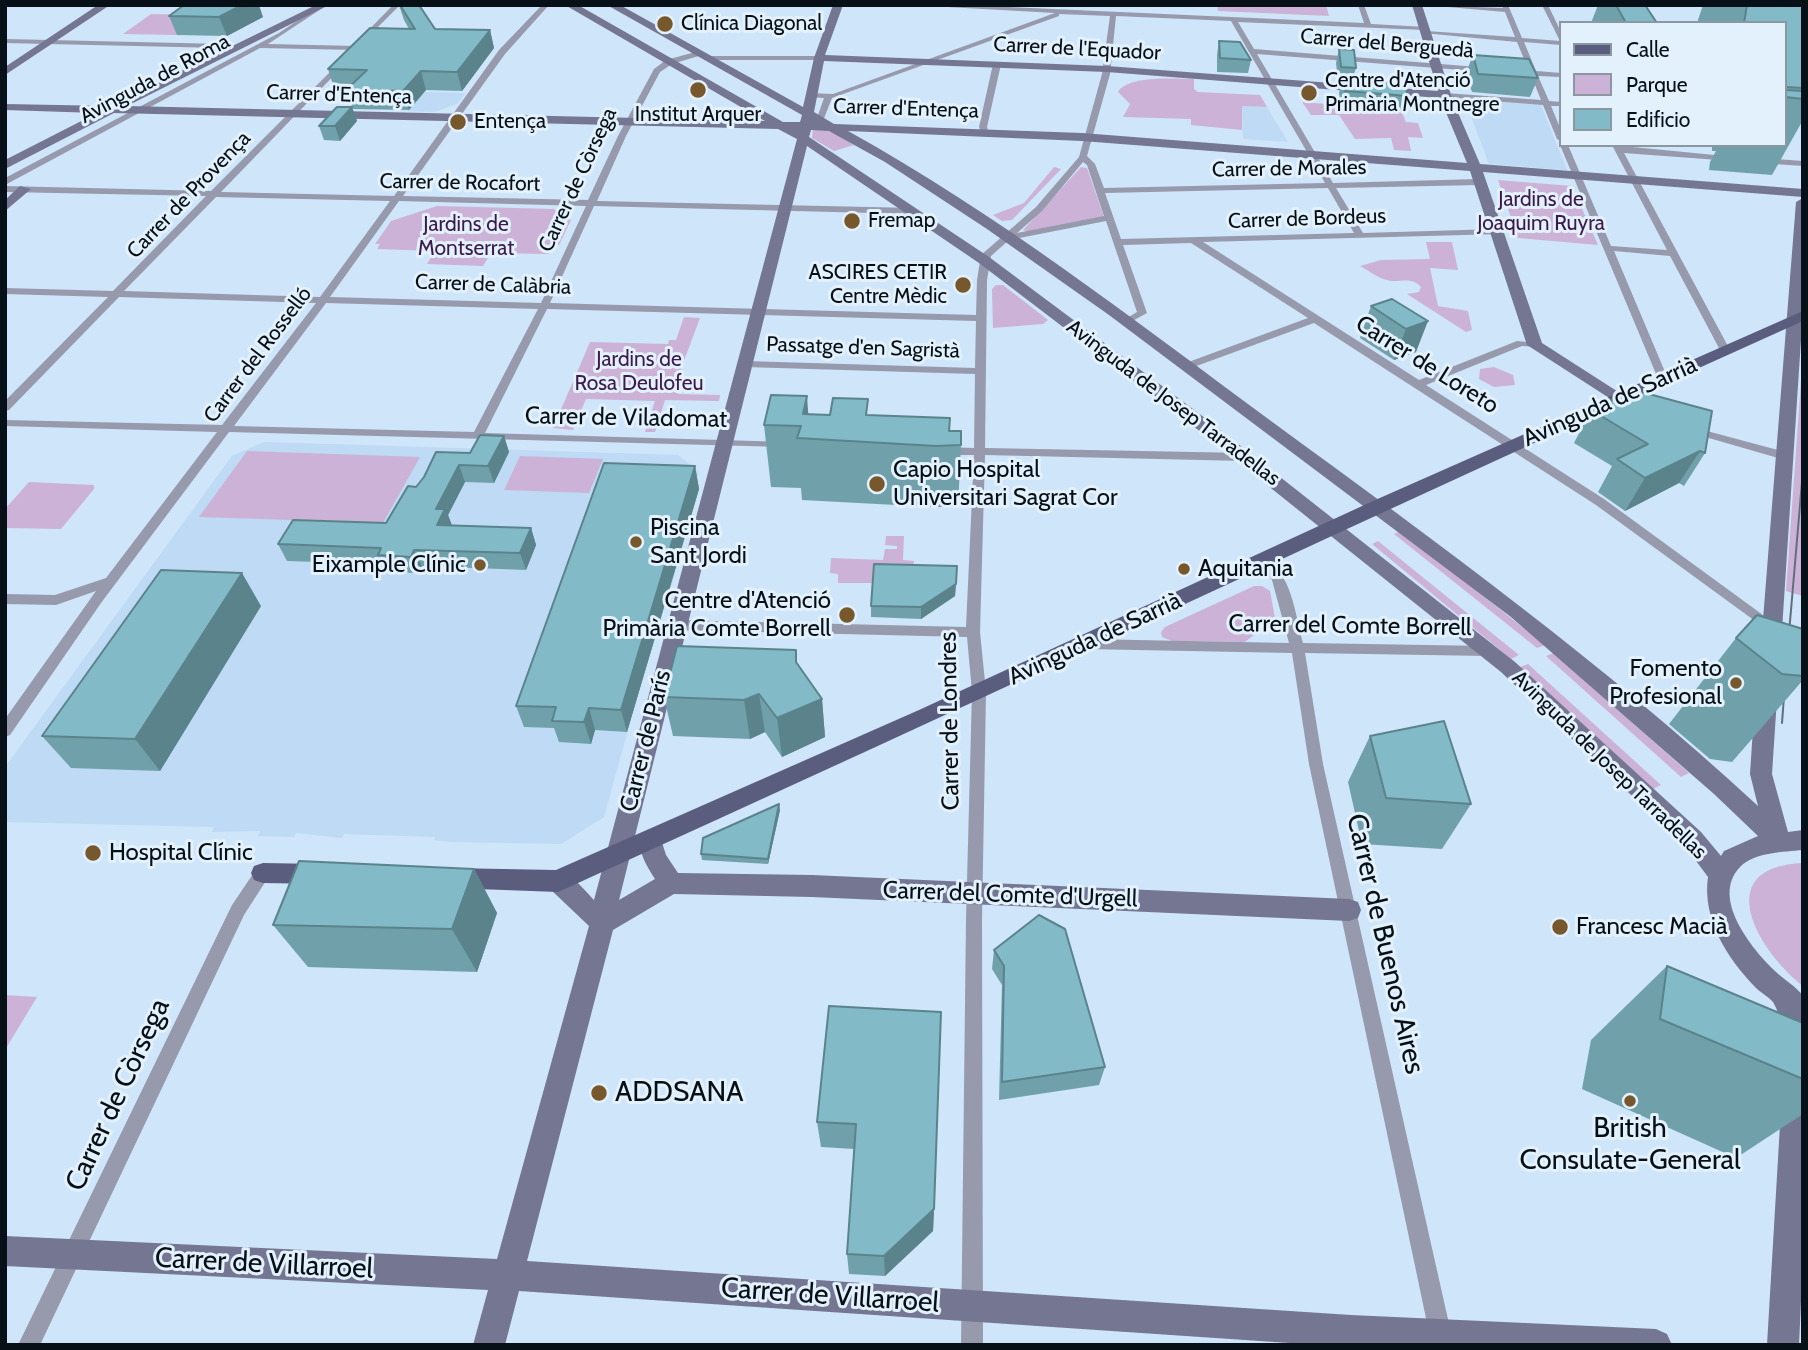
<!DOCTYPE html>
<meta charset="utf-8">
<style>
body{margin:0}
#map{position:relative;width:1808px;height:1350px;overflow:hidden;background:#cee5fa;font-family:Cabin,sans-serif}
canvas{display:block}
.frame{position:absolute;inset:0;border:7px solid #081017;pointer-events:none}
.legend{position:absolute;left:1559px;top:21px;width:228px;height:126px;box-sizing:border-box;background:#e3f1fd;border:2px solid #8b97a1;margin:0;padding:9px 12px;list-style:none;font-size:21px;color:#081017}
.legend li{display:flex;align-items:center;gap:14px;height:35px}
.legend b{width:35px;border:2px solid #8b97a1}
</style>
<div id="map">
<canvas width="1808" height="1350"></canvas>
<div class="frame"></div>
<ul class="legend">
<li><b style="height:9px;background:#5b5d7e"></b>Calle</li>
<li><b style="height:19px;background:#ccb2d7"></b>Parque</li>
<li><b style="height:19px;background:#82bbc7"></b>Edificio</li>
</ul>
</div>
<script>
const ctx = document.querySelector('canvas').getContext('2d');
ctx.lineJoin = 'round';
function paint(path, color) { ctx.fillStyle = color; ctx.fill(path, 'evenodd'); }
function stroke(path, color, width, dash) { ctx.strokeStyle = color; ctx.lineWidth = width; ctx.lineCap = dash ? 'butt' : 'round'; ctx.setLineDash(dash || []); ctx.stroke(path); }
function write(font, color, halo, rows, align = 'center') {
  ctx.font = font + ' Cabin,sans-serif'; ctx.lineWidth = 6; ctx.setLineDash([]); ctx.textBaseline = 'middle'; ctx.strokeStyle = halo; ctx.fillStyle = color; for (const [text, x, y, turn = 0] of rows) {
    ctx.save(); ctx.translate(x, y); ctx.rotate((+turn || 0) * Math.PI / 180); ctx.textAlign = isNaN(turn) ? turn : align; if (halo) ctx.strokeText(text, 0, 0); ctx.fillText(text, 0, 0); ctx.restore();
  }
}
paint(new Path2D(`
 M424,92L466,93L457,104L434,112L408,111Z
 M1464,98L1540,103L1567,170L1489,164Z
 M1242,106L1267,107L1288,142L1243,139Z
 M264,442L678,455L699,472L694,488L699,489L670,591H666L604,817L561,844L452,842L434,840L435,837L344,834L342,838L296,833L294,837L258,836L260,831L212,832L214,827L5,822V767L232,456Z`), '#bedaf4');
paint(new Path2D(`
 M1217,5H1326L1329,16L1218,11Z
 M151,14L203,15L177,35L123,34Z
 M1194,79V89L1198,92L1260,95L1267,107L1242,106V130L1191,125V119L1123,117L1130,104L1118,92C1128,75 1176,79 1194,79Z
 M1302,102L1401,110L1406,122L1418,123L1423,138L1408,137L1411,151L1394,150L1391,138L1355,139L1339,115H1311Z
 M828,129L854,145L834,151L812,138L813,130Z
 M1054,167L1061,169L1012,220L1002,221L993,215L1024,203Z
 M1081,167L1087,168L1104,217L1028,232L1023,230Z
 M1498,180L1572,186L1598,245L1518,238Z
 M437,206L554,209L571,220L559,245H553L549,254L491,253L483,266L427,264L435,251L377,249L380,244H375L391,221Z
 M1426,242H1452L1458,270L1430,268L1438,306L1468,311L1472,330L1466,332L1407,294L1419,292L1421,287C1410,275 1399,284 1387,280C1378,278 1369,271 1360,266L1381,260L1430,259Z
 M996,285H1003L1048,320L1043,324L993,328L992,289Z
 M684,317L700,318L673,390H678V394L720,395L719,401L665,400L655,432H645L655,401L586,399L573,430L553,428L590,342L668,344L669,340H676Z
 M1803,353V596L1786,591Z
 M1494,367L1513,375L1515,385L1494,387L1479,379L1480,369Z
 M247,451L420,457L383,523L199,517Z
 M520,456L603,459L589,493L504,490Z
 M29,482L94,485V489L61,529L5,528V509Z
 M1401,531L1545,645L1537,648L1394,534Z
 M886,536H904L903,560L914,561L913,571L874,583H838V574L830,573L831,558L883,560L885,549H897V546L885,545Z
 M1378,541L1519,655L1511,659L1372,544Z
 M1254,586H1262L1270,591L1275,618L1245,642L1172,641L1162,637L1161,632L1165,627Z
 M1554,653L1689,773L1681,777L1546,656Z
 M1528,664L1661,785L1653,789L1520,667Z
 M1803,863V986C1759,952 1708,867 1803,863Z
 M5,995L37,997L5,1050Z`), '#ccb2d7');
paint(new Path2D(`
 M393,5H400L364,41H360V39Z
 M542,5H549L505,54L403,196L588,200L618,136L654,69L666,60L699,51L702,55L672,64L660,72L626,136L597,201L914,208L918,211L914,214L594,206L550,303L976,315L977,280L981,255L1036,207L1079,157L1102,74L1110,16L1059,14V16L832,98L823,121L804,127V123L817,118L824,98L808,97V93L833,94L1055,13L911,5H964L1364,23L1358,5H1364L1371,24L1426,27L1424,30L1238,22L1254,49L1490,68L1491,70L1487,72L1257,54L1333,183L1479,179L1483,182L1479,185L1336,188L1363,233L1498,229L1501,230V234L1203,242L1419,380L1517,341L1539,343V347L1522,346L1426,385L1604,499L1778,626L1776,629H1766L1596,505L1314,323L1191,368H1183V364L1308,318L1191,243L1123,245L1147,313L1127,324L1122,321L1137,312L1106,221L1009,240L991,256L987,280L985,448L1245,453L1251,457L1245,461L985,455L980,632L986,692L982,920L983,1345H961L966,920L972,692L967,637L675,630L668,625L675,620L966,627L974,455H944L938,451L944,447L974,448L975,374L745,367L740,364L745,361L975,368L976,321L547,309L485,433L788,442L790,444L784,447L229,432L101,603L10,735L5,737V719L96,591L56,605L5,604V594L55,595L106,578L217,432L5,426V420L222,425L316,303L119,297L9,410L5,411V401L108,297L5,294V288L113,291L206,196L5,192V186L211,191L341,61L345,63L344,65L221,192L394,196L499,50ZM1116,16L1231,21L1325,183L1104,188L1095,164L1087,156L1110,74ZM1083,162L1087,165L1104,216L1017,233L1042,211ZM1328,188L1354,233L1121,239L1105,193ZM216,197L390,201L320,297L124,291ZM399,201L586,206L541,303L330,297ZM326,303L538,309L474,432L234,426Z
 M1425,5L1503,8L1502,5H1508L1522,38L1560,41L1542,5H1548L1561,32V45L1524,42L1536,71L1561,73V77L1538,76L1549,101L1561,102V106H1551L1561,130V141L1557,139L1543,105L1442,97L1441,95L1445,93L1541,100L1531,75L1513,72L1517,70L1529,71L1517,42L1423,33L1426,31L1515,37L1505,12Z
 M319,6L324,7L268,44L356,46L359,50L260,48L5,185V178L279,33Z
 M5,39L223,44L227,46L223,48L5,43Z
 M707,56H819L823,58L819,60H704Z
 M997,62L1001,64L987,127L989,133L985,135H982L979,127L993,64Z
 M1561,143V145H1568L1611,246L1667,250L1612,145L1735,157V161H1732L1624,153L1730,350L1729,352H1721L1720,350L1670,256L1614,251L1668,379L1663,382L1659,381L1560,145Z
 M1762,158L1803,161V166L1759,163L1758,161Z
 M1692,427L1789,453L1791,456L1785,460L1688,432L1686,430Z
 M1261,558C1292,569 1295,615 1303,643L1488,646L1495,651L1488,656L1305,653L1323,764L1452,1337L1448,1345H1433L1430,1337L1309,764L1292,653L1085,649L1078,644L1085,639L1289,643L1272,580L1255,562Z
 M263,866L269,868L271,873L244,915L40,1345H18L232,905L257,868Z`), '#9799ac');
paint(new Path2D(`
 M98,5H110L5,75V67Z
 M316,5H329L127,106L765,121L565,5H578L783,122H800L802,115L607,5H620L803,107L814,58L833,5H843L825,55L1107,66L1438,91L1412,5H1422L1453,101L1480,164L1803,189V197L1483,172L1542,343L1623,395L1625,398L1617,403L1527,345L1470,171L1082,141L848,131C998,214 1134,320 1271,421C1438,543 1606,665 1758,806L1750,774L1755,698L1758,692H1774L1777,698L1772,774L1788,832L1803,830V850C1783,852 1755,852 1740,867C1710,898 1752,949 1775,971C1784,980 1796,986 1803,996V1056L1798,1058L1788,1054C1781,1038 1783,1018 1773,1002C1769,997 1761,993 1756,988C1727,958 1702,919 1708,877L1685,846L1501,672L1197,429L979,263L807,146L619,900L655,879C647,866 635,849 643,833L651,830L659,833L666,855L678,873L812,875L1349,899L1358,902L1361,910L1358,918L1349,921L812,897L674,894L613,930L527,1261L1351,1315L1656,1329L1667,1334L1672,1345H1319L519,1291L505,1345H473L488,1290L5,1266V1236L497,1259L589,926L549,888L546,881L549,874C568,867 582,888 594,900L797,139L778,129L114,113L5,169V160L97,113L5,110V104L110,106ZM824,61L1107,72L1440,98L1467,163L1082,133L834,124L814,112ZM811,130L829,131L885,162L987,229L1109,315L1511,617L1714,794L1758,836L1724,851L1721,856L1701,832L1515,662L1209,421L989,257L809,137Z
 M20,186L31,189L5,211V200Z
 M1803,198V309L1781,645L1778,650H1764L1761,645L1796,202Z
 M1796,1077L1803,1080V1258L1799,1345H1767L1782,1091L1786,1081Z`), '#747692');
paint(new Path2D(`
 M1803,311V321C1389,507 980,701 567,888L558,892L450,888L441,885L438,878L441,871L450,868L556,870L919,710L1373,501Z
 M263,863L320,864L329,867L332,874L329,881L320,884L263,883L254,880L251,873L254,866Z`), '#5b5d7e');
stroke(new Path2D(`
 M1788,645L1803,470
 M1782,723L1785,683
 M1802,730L1803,705`), '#606f7c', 2);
paint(new Path2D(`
 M399,5H419L435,29L490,30L494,48L462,91L426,90L409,110L353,109L346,90L348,88H334L328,69L409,29L404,20Z
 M1598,5H1645L1657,23H1591Z
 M1703,5H1803V120L1772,175L1709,170L1710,162L1716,151H1712V147L1705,145H1785V23H1697Z
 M169,16L263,17L227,36L177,35Z
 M1219,41L1251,60L1248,73L1217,72V55Z
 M1339,49L1356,68L1352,80L1408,96L1403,110L1341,105L1339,93L1342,81H1338L1336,63Z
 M1473,55L1538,78L1530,97L1472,92L1466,73Z
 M352,107L357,121L340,141L324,140L319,126Z
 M1392,299L1416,352L1394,360L1360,338L1371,306Z
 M1591,410L1705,453L1684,486L1679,483L1625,511L1598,492L1612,466L1574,443Z
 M808,414L868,415L950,431L961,445L958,507H934L802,500L801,488L771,487L764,425Z
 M504,436L509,452L494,483L465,482L448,515L452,525L531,528L536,545L526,570L422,566L418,573L385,572L382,564L287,561L278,544L386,523L416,487Z
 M695,466L699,489L627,732L595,730L591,744L559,742L554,728L524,727L516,706Z
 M957,566L955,596L921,619L871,617V606Z
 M261,606L160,771L71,768L42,736Z
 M1803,629V680L1732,762L1710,759L1669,724L1736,638Z
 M797,664L822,699L825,737L782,757L765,732L750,739L673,736L664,697Z
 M1370,736L1471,804L1442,849L1362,844L1348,782Z
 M780,810L768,864L702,860L701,854Z
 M474,869L497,913L477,972L308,967L273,925Z
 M994,950L1105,1067L1099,1085L999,1100L1002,985L992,969Z
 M1667,966L1803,1023V1114L1736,1158L1582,1089L1591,1040Z
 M829,1006L934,1209L933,1231L885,1276L849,1274L847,1254L854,1149L821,1147L817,1122Z`), '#70a1ab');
paint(new Path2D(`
 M242,5H259L263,17L227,36L219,17Z
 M490,30L494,48L462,91L457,72Z
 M421,71L426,90L409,110L403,91Z
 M352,107L357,121L340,141L335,126Z
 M1428,321L1416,352L1394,360L1406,329Z
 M807,396L810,439L803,414Z
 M504,436L509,452L494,483L488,466Z
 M1700,451L1679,483L1625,511L1645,478Z
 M459,465L465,482L448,515L452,526L437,525L436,509Z
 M695,466L699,489L627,732L621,710Z
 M531,528L536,545L526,570L520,553Z
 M414,550L422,566L418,573L411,557Z
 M242,573L261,606L160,771L135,739Z
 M956,584L955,596L921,619V607Z
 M759,694L765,732L750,739L744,700Z
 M822,699L825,737L782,757L777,718Z
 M589,708L595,730L591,744L584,722Z
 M779,804L780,810L768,864V859Z
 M474,869L497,913L477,972L452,929Z
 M934,1209L933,1231L885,1276L884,1256Z`), '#5b838b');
const building = new Path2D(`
 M184,5H242L219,17L169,16Z
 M400,5H419L435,29L490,30L457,72L421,71L403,91L346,90L367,70L328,69L370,28L415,29Z
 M1616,5H1645L1657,23H1626Z
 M1747,5H1803V88L1785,87V23H1744Z
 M1219,41L1240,42L1251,60L1220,58Z
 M1339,49L1354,50L1356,68L1341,67Z
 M1473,55L1529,59L1538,78L1478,74Z
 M1343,79L1405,84L1408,96L1345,91Z
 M1785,90L1803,91V99L1785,97Z
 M337,107H352L335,126H319Z
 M1392,299L1428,321L1406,329L1371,306Z
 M1634,390L1712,411L1705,453L1700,451L1645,478L1617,459L1648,444L1591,410Z
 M771,395L807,396L803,414L830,415L833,398L868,399L866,415L950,418L949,431H961V445L936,446L797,438L801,426L764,425Z
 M480,435L504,436L488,466L459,465L436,509H445L437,525L531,528L520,553L414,550L411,557L378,555L381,548L278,544L293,520L386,523L408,486L416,487L424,477L436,452L470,453Z
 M604,463L695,466L621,710L589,708L584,722L552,721L556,707L516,706Z
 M874,564L957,566L956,584L921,607L871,606Z
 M161,570L242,573L135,739L42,736Z
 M1757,615L1803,629V676L1782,674L1736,638Z
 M677,646L796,650V662L822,699L777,718L759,694L744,700L664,697Z
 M1444,721L1471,804L1386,798L1370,736Z
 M779,804L768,859L701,854L703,838Z
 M299,861L474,869L452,929L273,925Z
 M1039,915L1065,929L1105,1067L1002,1082L1004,966L994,950Z
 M1667,966L1803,1023V1079L1660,1019Z
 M829,1006L941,1012L934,1209L884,1256L847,1254L856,1124L817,1122Z`);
paint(building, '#82bbc7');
stroke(building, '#5b838b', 2);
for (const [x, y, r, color] of [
 [665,24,9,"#77582d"],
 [698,90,9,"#77582d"],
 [1309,93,9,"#77582d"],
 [458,122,9,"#77582d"],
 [852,221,9,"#77582d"],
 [963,285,9,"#77582d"],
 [877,484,9,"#77582d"],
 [636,542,7,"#77582d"],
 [480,565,7,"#77582d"],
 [1184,569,7,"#77582d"],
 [847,615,9,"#77582d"],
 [1736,683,7,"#77582d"],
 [93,853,9,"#77582d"],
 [1560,927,9,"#77582d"],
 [599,1093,9,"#77582d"],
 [1630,1101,7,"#77582d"]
]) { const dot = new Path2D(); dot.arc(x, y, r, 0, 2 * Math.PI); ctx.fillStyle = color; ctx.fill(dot); stroke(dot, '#e3f1fd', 2.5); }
write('21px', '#081017', '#e3f1fd', [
 ["Clínica Diagonal",681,24],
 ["Centre d'Atenció",1325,81],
 ["Primària Montnegre",1325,105],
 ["Institut Arquer",698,115,"center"],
 ["Entença",474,122],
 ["Fremap",868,221],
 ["ASCIRES CETIR",947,273,"right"],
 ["Centre Mèdic",947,297,"right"]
], 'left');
write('21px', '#081017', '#e3f1fd', [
 ["Carrer del Berguedà",1387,44,5],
 ["Carrer de l'Equador",1077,49,3],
 ["Avinguda de Roma",155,79,-28],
 ["Carrer d'Entença",339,95,2],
 ["Carrer d'Entença",906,109,2],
 ["Carrer de Morales",1289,169,-1],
 ["Carrer de Còrsega",578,180,-65],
 ["Carrer de Rocafort",460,183,1],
 ["Carrer de Provença",189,195,-46],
 ["Carrer de Bordeus",1307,219,-2],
 ["Carrer de Calàbria",493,285,2],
 ["Passatge d'en Sagristà",863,348,2],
 ["Carrer del Rosselló",258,355,-53],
 ["Avinguda de Josep Tarradellas",1173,403,37],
 ["Avinguda de Josep Tarradellas",1609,765,44]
]);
write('21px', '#3d1a4a', '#e3f1fd', [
 ["Jardins de",1541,200],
 ["Joaquim Ruyra",1541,224],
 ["Jardins de",466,225],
 ["Montserrat",466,249],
 ["Jardins de",639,360],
 ["Rosa Deulofeu",639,384]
]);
write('24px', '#081017', '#e3f1fd', [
 ["Carrer de Loreto",1427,365,32],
 ["Avinguda de Sarrià",1610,402,-24],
 ["Carrer de Viladomat",626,418,1],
 ["Carrer del Comte Borrell",1350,626,1],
 ["Avinguda de Sarrià",1095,639,-25],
 ["Carrer de Londres",950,721,-91],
 ["Carrer de París",646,741,-76],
 ["Carrer del Comte d'Urgell",1010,895,2]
]);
write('24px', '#081017', '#e3f1fd', [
 ["Capio Hospital",893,470],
 ["Universitari Sagrat Cor",893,498],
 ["Piscina",650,528],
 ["Sant Jordi",650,556],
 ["Eixample Clínic",466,565,"right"],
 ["Aquitania",1198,569],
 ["Centre d'Atenció",831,601,"right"],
 ["Primària Comte Borrell",831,629,"right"],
 ["Fomento",1722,669,"right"],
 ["Profesional",1722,697,"right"],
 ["Hospital Clínic",109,853],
 ["Francesc Macià",1576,927]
], 'left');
write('28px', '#081017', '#e3f1fd', [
 ["Carrer de Buenos Aires",1385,944,77],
 ["Carrer de Còrsega",118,1095,-65],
 ["Carrer de Villarroel",264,1264,3],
 ["Carrer de Villarroel",830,1296,4]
]);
write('28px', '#081017', '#e3f1fd', [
 ["ADDSANA",615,1093],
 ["British",1630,1129,"center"],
 ["Consulate-General",1630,1161,"center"]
], 'left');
</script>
